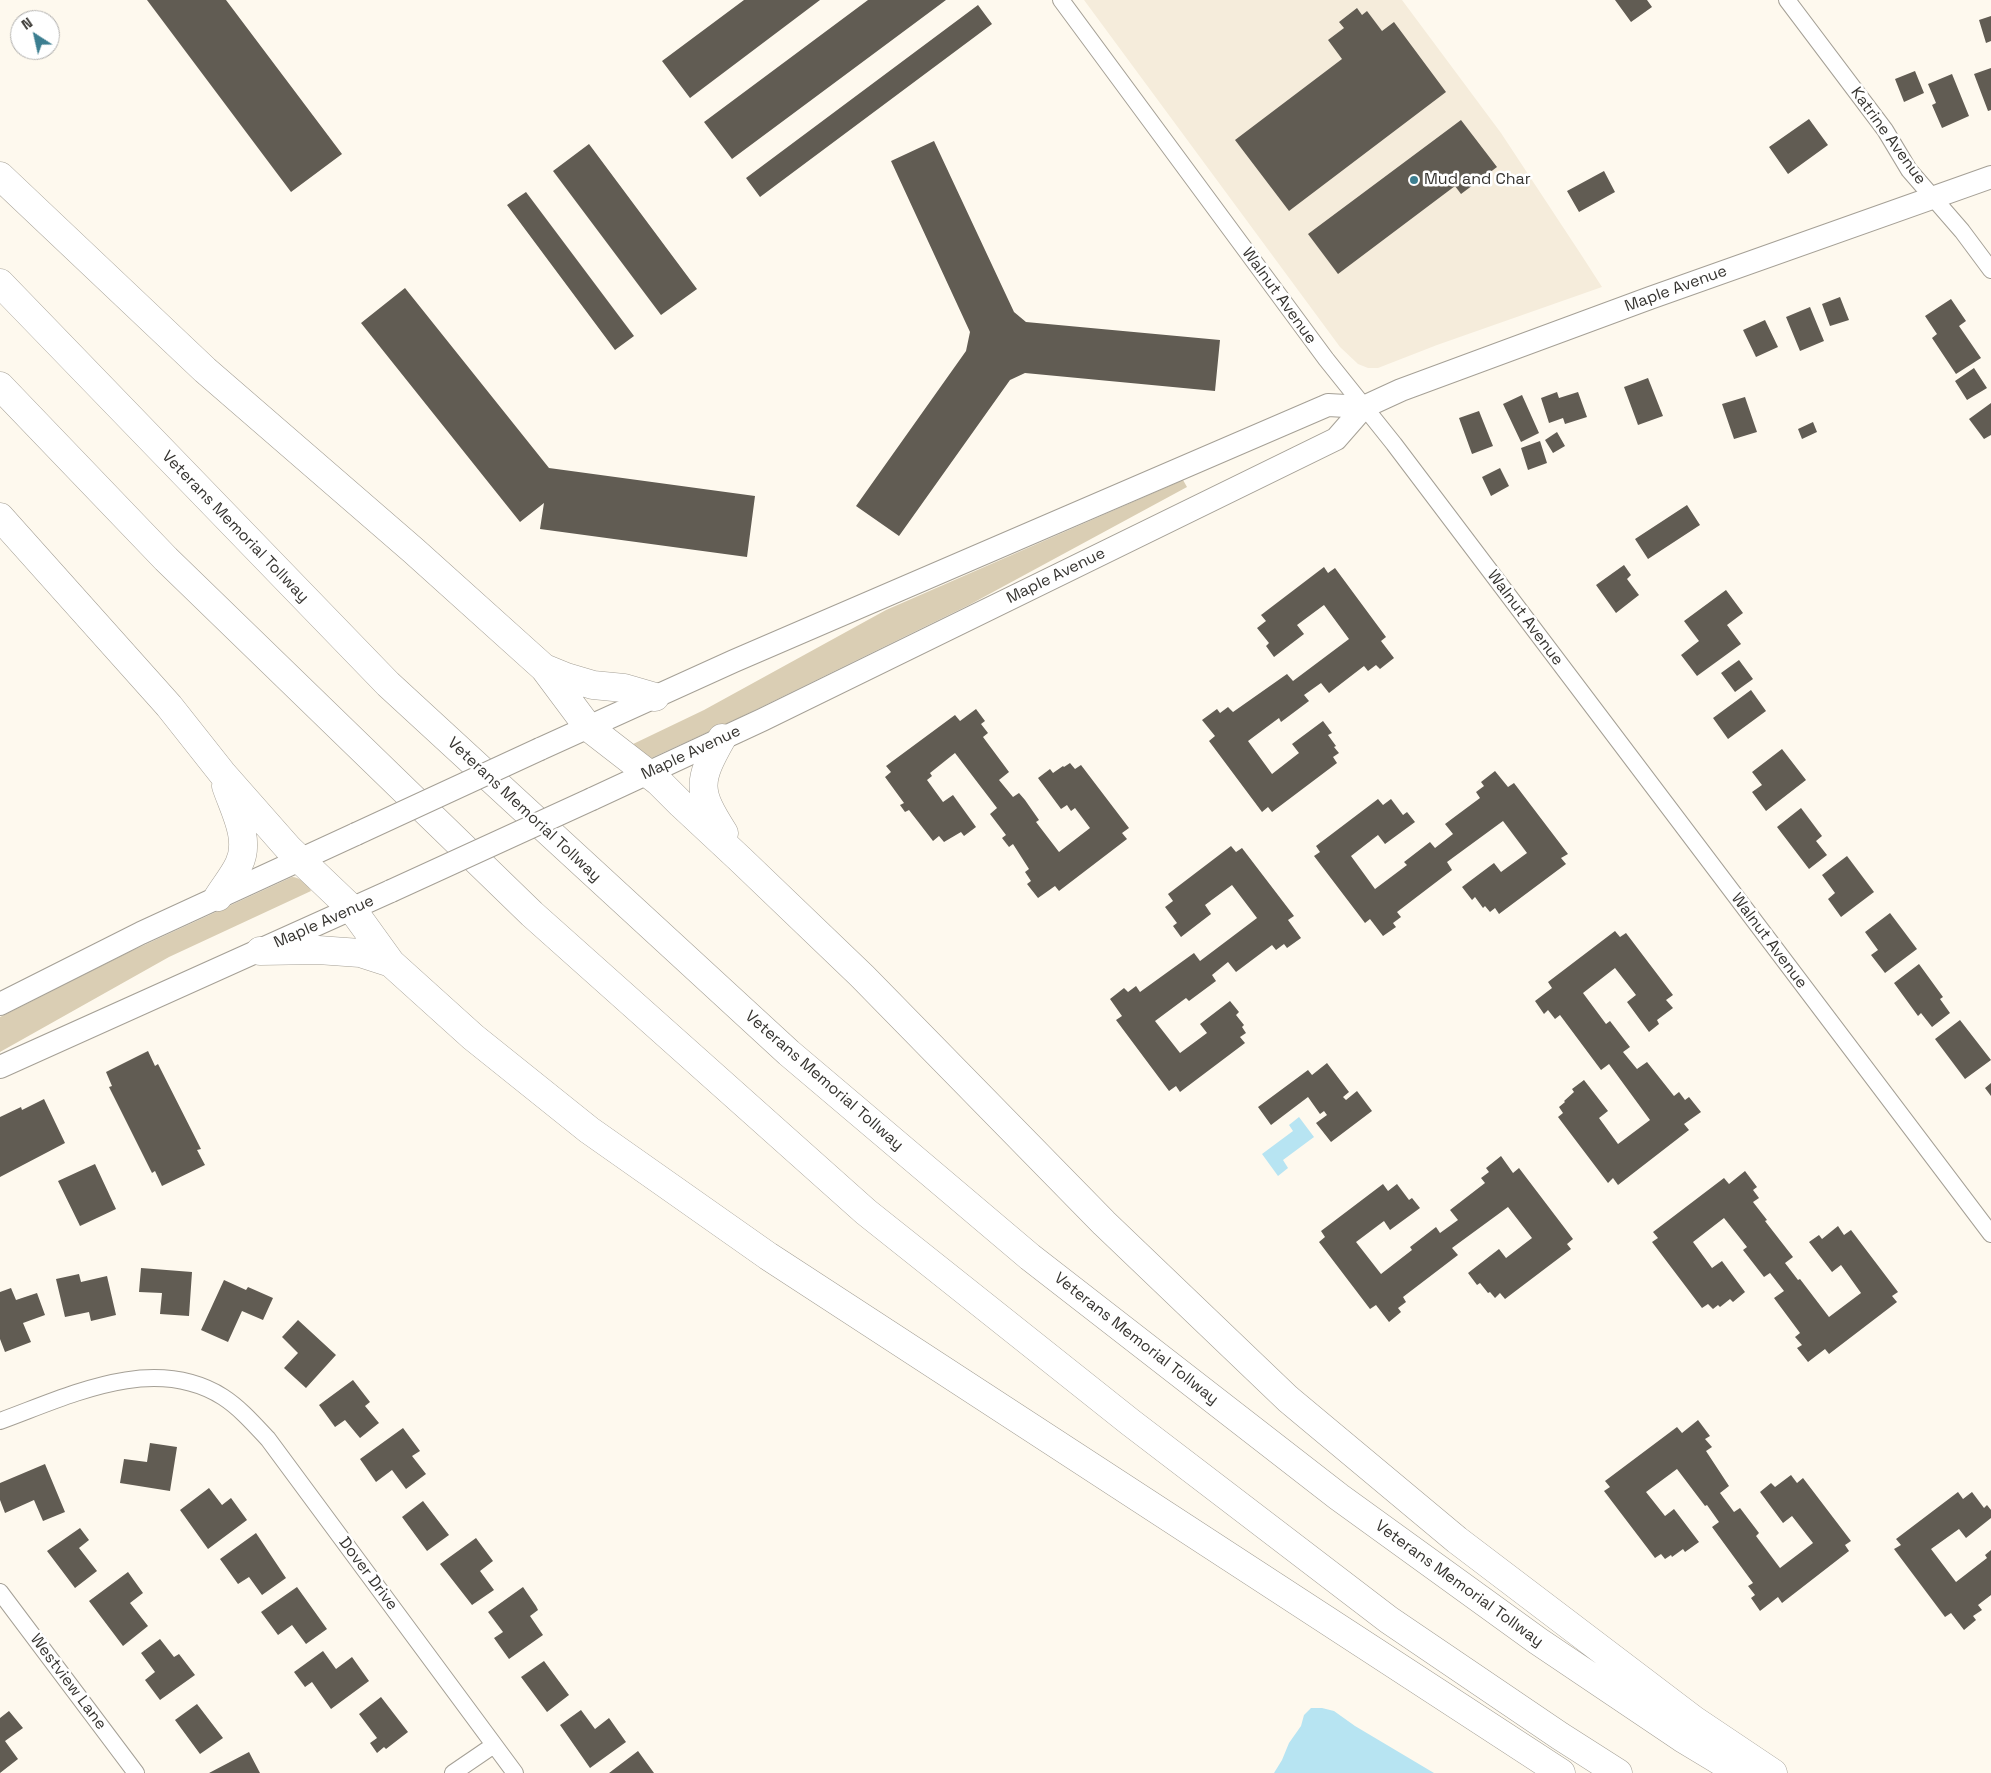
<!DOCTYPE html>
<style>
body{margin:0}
#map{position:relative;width:1991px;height:1773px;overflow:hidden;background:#fef9ee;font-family:"Space Grotesk",sans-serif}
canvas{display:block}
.north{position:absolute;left:10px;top:10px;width:50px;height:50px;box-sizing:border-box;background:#fff;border:1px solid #afaeac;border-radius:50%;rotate:325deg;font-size:14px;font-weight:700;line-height:20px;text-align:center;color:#363430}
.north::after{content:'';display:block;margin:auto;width:18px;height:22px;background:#3c7e90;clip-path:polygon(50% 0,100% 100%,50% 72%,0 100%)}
</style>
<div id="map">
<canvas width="1991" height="1773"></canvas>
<div class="north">N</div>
</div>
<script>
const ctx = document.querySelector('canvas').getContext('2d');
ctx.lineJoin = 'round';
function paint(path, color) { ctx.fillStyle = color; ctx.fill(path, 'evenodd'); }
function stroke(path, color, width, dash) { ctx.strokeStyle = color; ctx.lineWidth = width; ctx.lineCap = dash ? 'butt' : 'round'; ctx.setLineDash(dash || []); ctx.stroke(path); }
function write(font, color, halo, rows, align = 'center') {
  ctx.font = font + ' "Space Grotesk",sans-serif'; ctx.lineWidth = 5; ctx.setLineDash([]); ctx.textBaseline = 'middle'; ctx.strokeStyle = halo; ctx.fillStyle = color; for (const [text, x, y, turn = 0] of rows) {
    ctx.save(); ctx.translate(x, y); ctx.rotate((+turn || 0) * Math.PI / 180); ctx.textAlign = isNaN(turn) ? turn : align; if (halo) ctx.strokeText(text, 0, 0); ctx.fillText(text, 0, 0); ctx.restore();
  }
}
paint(new Path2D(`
 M1084,0H1402L1501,133L1582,256L1602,287L1437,345L1378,368H1368L1358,364L1340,347Z`), '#f5ecdb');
paint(new Path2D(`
 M1183,480L1187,487L969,605L741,717L647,760L631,745L704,710L886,610Z
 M292,877C299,877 309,885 311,891L169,957L0,1052V1017L129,952Z`), '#daceb4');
paint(new Path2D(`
 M1299,1117L1314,1137L1283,1160L1288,1168L1278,1176L1262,1154L1293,1131L1289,1125Z
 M1311,1708H1322L1334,1711L1355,1726L1434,1773H1274L1282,1760L1289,1743L1301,1726L1304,1715Z`), '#b7e4f2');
paint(new Path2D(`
 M147,0H226L342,154L291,192Z
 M744,0H820L690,98L662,61Z
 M868,0H946L732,159L704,122Z
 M1615,0H1647L1652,7L1631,22Z
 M978,5L992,24L760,197L746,178Z
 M1357,8L1362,15L1367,11L1382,31L1394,22L1446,92L1289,211L1235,140L1342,59L1328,40L1344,28L1339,22Z
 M1991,16V41L1986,43L1979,20Z
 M1991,68V110L1988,111L1974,74Z
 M1915,71L1924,93L1904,102L1895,79Z
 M1952,74L1969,116L1942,128L1932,105L1936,103L1928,84Z
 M1809,119L1828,145L1788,174L1769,147Z
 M1461,120L1497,167L1461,194L1455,186L1338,274L1308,234Z
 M934,141L1014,312L1026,322L1220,340L1215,391L1025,373L1010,380L899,536L856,506L966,351L970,332L891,161Z
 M589,144L697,289L661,315L553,171Z
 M1604,171L1615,192L1579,212L1567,191Z
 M526,192L634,336L615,350L507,205Z
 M405,288L549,468L755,496L747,557L540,529L544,503L520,522L361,323Z
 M1840,297L1849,320L1830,326L1822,304Z
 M1951,299L1966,321L1959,326L1981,358L1956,374L1932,338L1937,334L1925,316Z
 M1810,307L1824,341L1800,351L1786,317Z
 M1765,320L1778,347L1756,357L1743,330Z
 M1974,368L1987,388L1967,400L1955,381Z
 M1648,378L1663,416L1638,425L1624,387Z
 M1557,392L1559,398L1578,392L1587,417L1565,424L1563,418L1549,423L1541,398Z
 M1522,395L1539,433L1521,442L1503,404Z
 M1745,397L1757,432L1734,439L1722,404Z
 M1991,403V435L1984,439L1969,419Z
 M1479,411L1493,446L1472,454L1459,418Z
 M1813,422L1817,432L1802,439L1798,429Z
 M1557,432L1565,446L1553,453L1545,440Z
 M1540,441L1547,463L1528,470L1521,448Z
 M1500,468L1509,486L1491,496L1482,477Z
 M1687,505L1700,525L1648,559L1635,539Z
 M1624,565L1631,575L1627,579L1639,595L1616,613L1596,585Z
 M1324,567L1328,573L1335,568L1386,637L1381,641L1394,658L1380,669L1376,665L1368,671L1364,666L1329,693L1321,683L1304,695L1309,701L1281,722L1279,718L1248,741L1272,774L1299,753L1292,744L1323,721L1332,733L1328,735L1336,746L1334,747L1339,753L1333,757L1337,763L1272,812L1268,807L1262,812L1209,741L1215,736L1202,720L1217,709L1220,713L1228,707L1233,712L1287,674L1293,681L1349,639L1324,605L1297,625L1304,634L1274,657L1266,646L1269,643L1257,628L1266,621L1261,615Z
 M1726,590L1743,613L1727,625L1741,644L1697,676L1681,655L1699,641L1684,621Z
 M1739,660L1753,679L1735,692L1721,673Z
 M1751,690L1766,711L1728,739L1713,718Z
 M976,709L985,721L981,724L988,733L983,737L1009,772L999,780L1013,797L1019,793L1025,800L1039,820L1036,822L1059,852L1090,828L1075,808L1071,811L1067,805L1061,809L1038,778L1050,769L1053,773L1063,766L1064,767L1070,763L1075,769L1081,765L1129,828L1122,833L1127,839L1059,891L1055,886L1038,898L1027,884L1031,881L1025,872L1029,869L1013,844L1009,847L1002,838L1006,835L990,814L997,808L955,753L930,773L932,776L927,780L943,802L953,795L976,827L964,836L961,832L944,842L939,836L933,841L909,810L905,812L900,805L904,803L885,777L891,772L886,766L955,715L960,721Z
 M1782,749L1806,780L1766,811L1752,792L1762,785L1752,772Z
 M1495,771L1508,787L1514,783L1568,854L1561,858L1566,864L1499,914L1495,908L1490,912L1485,906L1483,908L1475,897L1472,900L1462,887L1494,863L1501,872L1527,853L1503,821L1447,862L1452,870L1397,912L1401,917L1393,923L1396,927L1383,936L1370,919L1365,923L1314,856L1320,852L1316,846L1378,799L1383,805L1391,799L1403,815L1407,812L1415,822L1385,844L1378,835L1351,856L1375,889L1407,865L1404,862L1430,842L1435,848L1453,834L1445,824L1480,798L1476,792L1484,786L1481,782Z
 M1801,808L1822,836L1816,841L1827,855L1809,869L1777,827Z
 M1231,846L1236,852L1242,848L1294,916L1288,920L1301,938L1287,948L1284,944L1276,950L1272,945L1236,972L1228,962L1212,975L1216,981L1189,1001L1186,998L1155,1021L1180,1053L1207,1033L1200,1024L1230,1001L1239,1012L1236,1015L1244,1025L1242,1027L1246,1033L1240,1037L1245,1043L1180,1092L1176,1086L1169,1091L1116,1020L1122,1016L1110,999L1124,988L1128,992L1136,986L1140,992L1194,953L1200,961L1257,918L1232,885L1205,905L1211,914L1181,937L1173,926L1177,923L1165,907L1173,901L1168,894Z
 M1847,856L1874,892L1841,917L1828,899L1835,893L1822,875Z
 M1890,913L1917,949L1885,973L1871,955L1878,950L1865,932Z
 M1615,931L1620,937L1626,933L1673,995L1666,1000L1673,1008L1657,1020L1659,1024L1649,1032L1627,1002L1636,995L1615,968L1583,993L1606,1024L1610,1021L1630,1047L1623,1052L1637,1069L1647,1062L1674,1096L1679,1092L1685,1100L1689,1097L1701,1112L1684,1124L1689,1130L1618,1185L1613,1178L1608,1183L1558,1117L1563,1113L1559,1107L1565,1102L1564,1101L1574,1092L1572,1089L1584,1080L1608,1111L1599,1118L1618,1144L1650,1120L1609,1064L1601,1070L1560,1015L1555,1019L1548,1010L1544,1014L1535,1001L1552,988L1548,982Z
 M1919,964L1943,997L1940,999L1950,1013L1932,1027L1921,1013L1918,1016L1894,983Z
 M1960,1020L1991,1060L1965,1079L1935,1039Z
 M148,1051L155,1066L158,1064L201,1149L197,1150L205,1165L162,1186L155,1171L152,1173L109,1087L112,1086L106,1072Z
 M1327,1063L1349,1092L1343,1097L1346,1100L1357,1091L1372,1111L1331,1142L1316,1123L1327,1115L1324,1111L1320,1114L1308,1097L1271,1125L1258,1107L1308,1070L1312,1075Z
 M1991,1083V1096L1985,1088Z
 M44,1099L65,1143L0,1177V1117L21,1107L22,1110Z
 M1501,1156L1513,1173L1519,1168L1573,1239L1567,1244L1571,1249L1505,1299L1500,1293L1495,1298L1490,1292L1488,1293L1480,1283L1477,1285L1468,1273L1499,1249L1506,1258L1532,1238L1508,1207L1452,1248L1458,1255L1403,1297L1406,1302L1398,1308L1401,1312L1389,1322L1376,1305L1370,1309L1319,1242L1325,1237L1321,1231L1383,1184L1388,1191L1397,1184L1409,1200L1412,1198L1420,1208L1390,1230L1384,1221L1356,1242L1381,1274L1412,1250L1410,1247L1436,1227L1440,1233L1458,1220L1450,1210L1485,1183L1481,1178L1489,1172L1486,1168Z
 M95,1164L116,1209L80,1226L58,1181Z
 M1745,1171L1757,1187L1753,1190L1759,1198L1753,1202L1767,1220L1765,1221L1793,1257L1785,1263L1798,1280L1800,1279L1829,1317L1861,1293L1841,1265L1832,1272L1809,1242L1819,1235L1822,1239L1838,1226L1844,1235L1851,1230L1898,1292L1892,1296L1897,1302L1829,1354L1825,1349L1808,1362L1797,1348L1802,1345L1795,1337L1800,1333L1774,1298L1784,1291L1770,1273L1764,1277L1743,1250L1747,1247L1724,1218L1693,1242L1712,1268L1722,1261L1745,1292L1733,1302L1730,1299L1720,1307L1718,1305L1713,1309L1708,1304L1702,1308L1652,1242L1658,1238L1653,1232L1724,1178L1729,1184Z
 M141,1268L192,1272L189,1316L160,1314L162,1293L139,1292Z
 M79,1274L81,1282L107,1276L116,1315L91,1321L89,1312L65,1317L56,1279Z
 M224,1280L246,1290L248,1287L273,1298L263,1320L242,1311L228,1342L201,1330Z
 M11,1288L16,1300L37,1293L45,1315L23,1323L31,1342L5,1352L0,1339V1292Z
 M298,1320L336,1355L306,1388L284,1368L298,1353L282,1337Z
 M353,1380L370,1402L365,1406L379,1423L360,1438L345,1420L335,1427L319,1405Z
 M1698,1420L1710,1436L1705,1439L1712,1447L1706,1451L1729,1486L1720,1493L1734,1512L1740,1508L1759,1533L1756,1536L1780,1568L1813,1543L1792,1516L1783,1523L1760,1492L1771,1483L1775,1487L1791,1475L1797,1483L1803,1478L1851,1541L1845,1545L1849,1551L1782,1603L1778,1597L1760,1611L1751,1598L1755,1595L1748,1586L1753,1583L1712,1527L1719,1522L1707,1505L1705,1506L1677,1469L1646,1492L1665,1516L1674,1509L1699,1542L1685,1552L1683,1549L1672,1557L1671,1555L1665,1559L1661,1554L1655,1558L1604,1491L1610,1487L1605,1481L1677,1427L1682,1433Z
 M403,1428L420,1451L412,1456L426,1474L406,1489L392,1470L376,1482L360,1459Z
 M150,1443L177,1447L170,1491L120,1483L124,1459L147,1462Z
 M45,1464L65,1512L43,1521L34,1500L5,1513L0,1500V1483Z
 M209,1488L222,1505L231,1498L247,1520L208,1549L180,1510Z
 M1958,1492L1963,1499L1972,1492L1984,1508L1987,1505L1991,1510V1518L1966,1538L1959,1529L1931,1549L1956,1582L1987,1558L1985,1555L1991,1550V1595L1978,1605L1982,1610L1973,1616L1976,1620L1964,1630L1951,1613L1945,1617L1894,1549L1901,1545L1896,1539Z
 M423,1501L449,1535L427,1551L402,1517Z
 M80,1528L89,1540L79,1548L97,1571L75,1588L47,1551Z
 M256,1533L286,1578L262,1595L249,1577L238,1584L220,1559Z
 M476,1538L493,1561L480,1571L494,1590L472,1605L440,1564Z
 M128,1572L143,1593L130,1603L148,1626L123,1646L89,1601Z
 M297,1587L327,1629L306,1644L292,1625L278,1635L261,1612Z
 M523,1587L536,1606L538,1610L530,1616L543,1635L509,1659L494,1638L503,1632L488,1612Z
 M160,1639L174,1657L179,1654L195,1675L160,1700L145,1680L155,1672L141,1653Z
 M323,1651L336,1669L352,1657L369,1681L331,1709L312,1682L305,1687L294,1672Z
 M544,1661L569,1695L547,1712L521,1677Z
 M381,1697L408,1732L386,1749L384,1747L377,1753L370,1743L377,1738L359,1714Z
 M197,1704L223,1738L200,1754L175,1720Z
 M581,1710L595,1729L609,1718L626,1742L590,1768L560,1725Z
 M9,1711L23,1728L5,1741L18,1759L0,1773V1718Z
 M638,1751L654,1773H609Z
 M249,1752L260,1773H209Z`), '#615c53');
const street = new Path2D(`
 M1061,0L1326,359L1394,444L1991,1234
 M1787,0L1885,130L1909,170L1962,231L1991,270
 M0,1421C69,1396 153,1353 223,1397C240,1408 254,1424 268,1439L515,1773
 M0,1592L136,1773
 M453,1773L494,1745`);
const secondary = new Path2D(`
 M540,749L734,661L1328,405L1364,407
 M592,799L762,720L1336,439L1364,407L1401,390L1650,298L1991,177
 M0,1004L141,933L356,834
 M0,1067L391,891`);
const highway = new Path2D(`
 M0,176L205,370L414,551L544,668L588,727L659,782L681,804L741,860L862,976L1104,1223L1288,1399L1457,1540L1694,1720L1773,1773
 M0,283L388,684L789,1053L1030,1257L1339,1497L1538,1641L1682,1738L1740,1773
 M0,386L166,559L532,914L866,1212L1130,1422L1389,1620L1560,1736L1618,1773
 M0,517L169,706L222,773L289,849L352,909L391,963L473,1037L589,1130L768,1256L1561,1773
 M544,668L566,677L593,685L624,688L655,697
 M722,738C697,782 697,791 724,833
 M218,897C225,886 234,875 239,864C251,839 234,810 226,786
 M260,951L318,950L360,953L391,963`);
stroke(street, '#a5a096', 18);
stroke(secondary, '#a5a096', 24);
stroke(highway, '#a5a096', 29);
stroke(street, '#fff', 16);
stroke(secondary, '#fff', 22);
stroke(highway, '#fff', 28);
const secondaryBridge = new Path2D(`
 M356,834L540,749
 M391,891L592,799`);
stroke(secondaryBridge, '#a5a096', 24, []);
stroke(secondaryBridge, '#fff', 22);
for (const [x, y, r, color] of [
 [1414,180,5,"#3c7e90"]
]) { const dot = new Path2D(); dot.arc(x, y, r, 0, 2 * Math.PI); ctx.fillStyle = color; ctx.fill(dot); stroke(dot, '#fff', 2); }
write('16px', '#363430', '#fff', [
 ["Katrine Avenue",1888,136,54],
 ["Maple Avenue",1676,289,-20],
 ["Walnut Avenue",1279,296,54],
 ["Veterans Memorial Tollway",235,527,46],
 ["Maple Avenue",1056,576,-26],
 ["Walnut Avenue",1525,618,53],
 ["Maple Avenue",691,753,-25],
 ["Veterans Memorial Tollway",524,810,43],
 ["Maple Avenue",324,922,-24],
 ["Walnut Avenue",1769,941,53],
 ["Veterans Memorial Tollway",824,1081,41],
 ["Veterans Memorial Tollway",1136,1339,38],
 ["Dover Drive",368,1574,53],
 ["Veterans Memorial Tollway",1459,1584,36],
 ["Westview Lane",68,1682,53]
]);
write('16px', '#363430', '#fff', [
 ["Mud and Char",1424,180]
], 'left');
</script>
